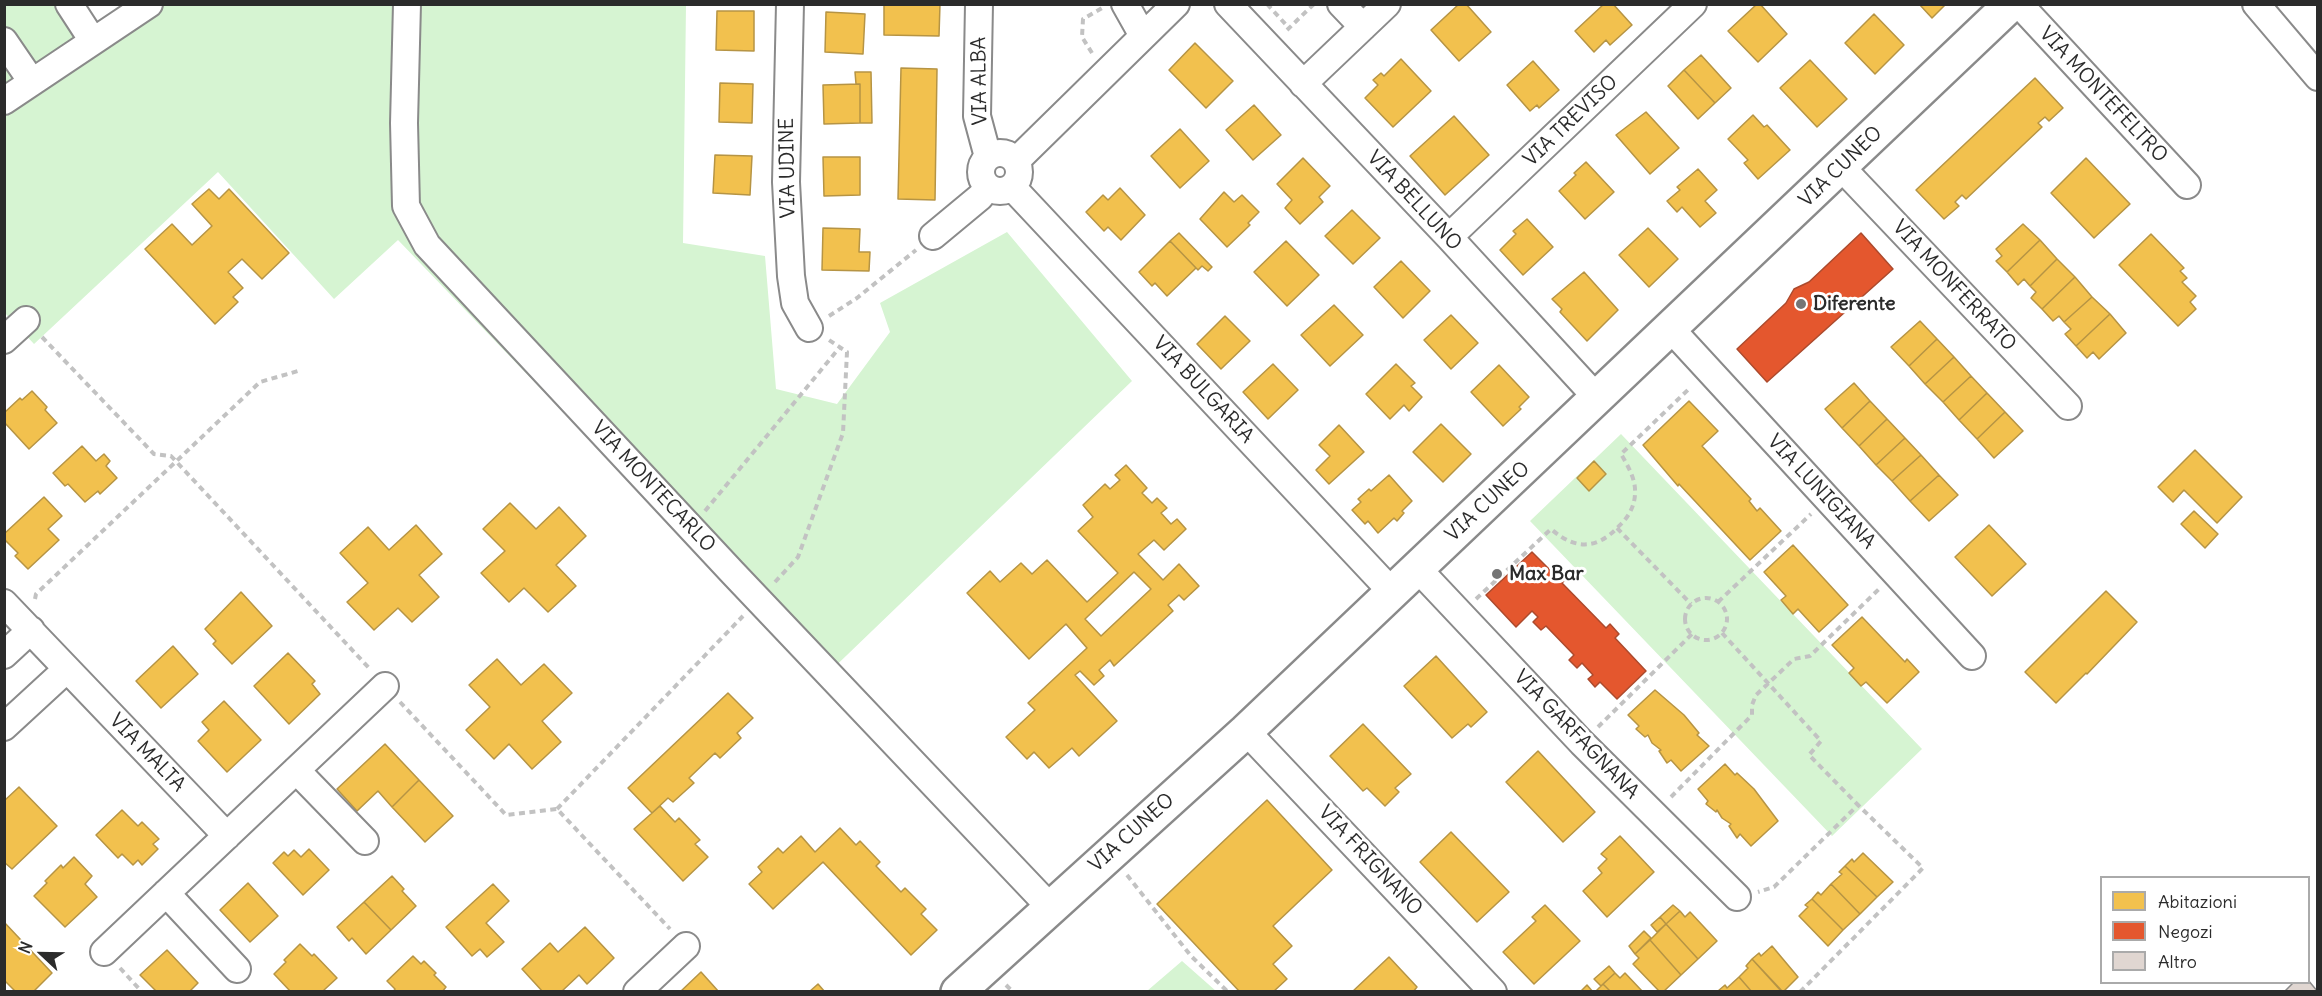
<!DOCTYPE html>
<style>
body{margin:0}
#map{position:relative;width:2322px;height:996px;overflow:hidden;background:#fff;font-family:Delius,sans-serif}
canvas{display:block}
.frame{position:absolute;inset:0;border:6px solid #2b2b2b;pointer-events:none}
.legend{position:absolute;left:2100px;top:876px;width:210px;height:108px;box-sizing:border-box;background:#fff;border:2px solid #aaa;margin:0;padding:8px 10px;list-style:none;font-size:18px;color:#2b2b2b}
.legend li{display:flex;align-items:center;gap:12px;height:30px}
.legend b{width:30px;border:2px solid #aaa}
.north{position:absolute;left:12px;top:924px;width:60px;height:60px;-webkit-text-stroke:4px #fff;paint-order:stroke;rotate:292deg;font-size:16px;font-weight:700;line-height:24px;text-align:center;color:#2b2b2b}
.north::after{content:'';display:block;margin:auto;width:21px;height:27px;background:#2b2b2b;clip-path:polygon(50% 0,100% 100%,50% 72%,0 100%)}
</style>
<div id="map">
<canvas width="2322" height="996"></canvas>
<div class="frame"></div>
<ul class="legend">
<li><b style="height:16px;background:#f2c14e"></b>Abitazioni</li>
<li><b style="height:16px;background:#e4572e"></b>Negozi</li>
<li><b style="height:16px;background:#e0d6d1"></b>Altro</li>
</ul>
<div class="north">N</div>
</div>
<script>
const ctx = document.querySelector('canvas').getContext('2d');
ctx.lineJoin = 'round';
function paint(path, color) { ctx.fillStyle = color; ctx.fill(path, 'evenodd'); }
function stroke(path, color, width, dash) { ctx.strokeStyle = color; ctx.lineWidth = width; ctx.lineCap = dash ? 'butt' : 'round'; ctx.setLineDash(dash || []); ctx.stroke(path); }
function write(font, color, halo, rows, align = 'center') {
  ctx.font = font + ' Delius,sans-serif'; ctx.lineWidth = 6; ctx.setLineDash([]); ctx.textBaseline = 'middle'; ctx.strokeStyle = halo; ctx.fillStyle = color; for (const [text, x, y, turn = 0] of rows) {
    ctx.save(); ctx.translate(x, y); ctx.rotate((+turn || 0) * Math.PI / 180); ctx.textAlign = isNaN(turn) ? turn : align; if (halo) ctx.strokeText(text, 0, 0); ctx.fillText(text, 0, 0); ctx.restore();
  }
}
paint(new Path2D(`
 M5,5H61L87,44L143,5H686L683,243L765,256L776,389L837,404L890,332L880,303L1007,232L1132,381L821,680L398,240L334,299L218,172L34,344L5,313Z
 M1621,434L1922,749L1832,836L1530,521Z
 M1182,961L1216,991H1147Z`), '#d6f4d2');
const homes = new Path2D(`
 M884,4H940L939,36L884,35Z
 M1459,4H1466L1491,32L1459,61L1431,30Z
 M1604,4H1613L1632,25L1610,45L1606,40L1594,52L1575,31Z
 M1757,4H1760L1787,34L1758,62L1728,31Z
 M1919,4H1946L1932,18Z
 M717,11H754V51L716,50Z
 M826,12L865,14L863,54L825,52Z
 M1874,14L1904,45L1875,74L1845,43Z
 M1195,43L1233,81L1206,108L1169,70Z
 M1701,55L1731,88L1715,103L1684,70Z
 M1401,59L1431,91L1393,127L1365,98L1378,85L1373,80L1381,73L1384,76Z
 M1810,60L1847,99L1817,127L1780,88Z
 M1533,61L1559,90L1539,108L1537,105L1530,111L1507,85Z
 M901,68L937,69L935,200L898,199Z
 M1684,70L1715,103L1698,119L1668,86Z
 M855,72H871L872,123H860V84H856Z
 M2035,78L2063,108L2049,121L2045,117L2038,123L2042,127L1966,199L1962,195L1955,202L1959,206L1944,219L1916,190Z
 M720,83L753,84L752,123L719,122Z
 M860,84V123L824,124L823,85Z
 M1254,105L1281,135L1253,160L1226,130Z
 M1646,112L1679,148L1650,174L1616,135Z
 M1753,115L1764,127L1767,125L1790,150L1758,179L1744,163L1748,160L1728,139Z
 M1454,116L1489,155L1445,195L1410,156Z
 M1180,129L1209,161L1180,188L1151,156Z
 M715,155L752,156L750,195L713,193Z
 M823,157H860V195L824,196Z
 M1303,158L1330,186L1319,197L1323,202L1300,224L1285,208L1292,200L1277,184Z
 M2086,158L2130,204L2094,238L2051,193Z
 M1586,162L1614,192L1585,219L1559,191L1576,175L1574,173Z
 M1698,169L1717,190L1705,201L1716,213L1700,227L1682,207L1677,212L1667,201L1680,190L1677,187Z
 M1120,188L1145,215L1121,240L1108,227L1104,231L1086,212L1103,195L1108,200Z
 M209,189L219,199L229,189L289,253L262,279L242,259L228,272L243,288L233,297L238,302L215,324L145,249L172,224L192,245L212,226L192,204Z
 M1224,192L1234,202L1242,195L1259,212L1248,223L1250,225L1227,247L1200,219Z
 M1352,210L1380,238L1353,264L1325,236Z
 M1527,219L1553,247L1523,275L1500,250L1516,234L1513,231Z
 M2023,224L2040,240L2007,272L1996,261L2002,256L1996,249Z
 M823,228L860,229L859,252H870L869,271L822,270Z
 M1648,228L1678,259L1649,287L1619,255Z
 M1179,233L1212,267L1208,271L1202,266L1198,270L1170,241Z
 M2151,234L2184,268L2180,271L2187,278L2182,282L2196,296L2190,302L2196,309L2178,326L2119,265Z
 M2040,240L2057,259L2030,286L2024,279L2018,285L2007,272Z
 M1170,241L1196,268L1167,296L1155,283L1152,286L1139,272Z
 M1286,241L1319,275L1287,306L1254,272Z
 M2057,259L2075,277L2042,309L2031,298L2036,292L2030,286Z
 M1401,261L1430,291L1403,318L1374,287Z
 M1584,272L1618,310L1587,341L1560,312L1562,309L1552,299Z
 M2075,277L2092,297L2064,322L2059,316L2053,321L2042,309Z
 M2092,297L2110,314L2076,346L2065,334L2071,329L2064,322Z
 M1334,305L1363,335L1330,366L1301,335Z
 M2110,314L2126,333L2099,359L2093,352L2087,358L2076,346Z
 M1451,315L1478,343L1451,369L1424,340Z
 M1225,316L1250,341L1221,369L1197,344Z
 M1920,321L1937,339L1909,366L1891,347Z
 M1937,339L1954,357L1925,384L1909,366Z
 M1954,357L1971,376L1943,402L1925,384Z
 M1273,364L1298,390L1268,419L1243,392Z
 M1396,364L1415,383L1411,386L1422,397L1409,411L1404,405L1390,419L1366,394Z
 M1499,365L1529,397L1519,407L1521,409L1503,426L1471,392Z
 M1971,376L1987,393L1959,420L1943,402Z
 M1854,383L1870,401L1842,428L1825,409Z
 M32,391L47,407L45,410L57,423L29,449L4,422V413L20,398L22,400Z
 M1987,393L2005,412L1977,439L1959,420Z
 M1689,401L1718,431L1702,446L1751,499L1749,501L1757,511L1760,508L1781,531L1750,560L1679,484L1678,486L1643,445Z
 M1870,401L1887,419L1859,446L1842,428Z
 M2005,412L2023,431L1994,458L1977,439Z
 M1887,419L1905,438L1876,465L1859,446Z
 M1441,424L1471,454L1443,482L1413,452Z
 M1339,425L1364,452L1329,484L1316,470L1330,456L1319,445Z
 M1905,438L1921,455L1892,481L1876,465Z
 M82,446L96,461L104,454L110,461L106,466L117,478L100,494L98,491L85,502L68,484L65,486L53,473Z
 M2195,450L2242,497L2217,523L2184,490L2173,502L2158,487Z
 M1921,455L1939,475L1910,501L1892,481Z
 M1594,461L1606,474L1589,491L1577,478Z
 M1126,465L1147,488L1142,493L1152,503L1157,498L1167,508L1161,513L1171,524L1177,519L1186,529L1164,550L1154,540L1138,554L1163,580L1179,564L1199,586L1184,600L1179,595L1168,605L1173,611L1114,666L1110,660L1099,670L1104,676L1094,685L1080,671L1075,675L1117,721L1079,756L1072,748L1049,768L1034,752L1027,759L1006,737L1035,710L1028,703L1087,648L1066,624L1029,659L967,593L990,571L1000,582L1021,563L1032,574L1047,560L1087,602L1118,573L1078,531L1093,517L1083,505L1105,484L1110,489L1120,480L1115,475ZM1134,572L1151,589L1101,636L1085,619Z
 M1389,475L1412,501L1402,511L1404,513L1397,521L1394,518L1378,533L1368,521L1365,524L1352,510L1361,502L1358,499L1369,489L1371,491Z
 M1939,475L1958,495L1929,521L1910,501Z
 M44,497L62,516L48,529L59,540L28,569L15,556L18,553L4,539V534Z
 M510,503L536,529L559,507L586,536L556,565L576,586L548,612L524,588L509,602L481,573L505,551L483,529Z
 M2194,511L2218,534L2205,548L2181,524Z
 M416,525L442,554L419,575L439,597L412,622L398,608L374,630L347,602L368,583L340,553L368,527L389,550Z
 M1989,525L2026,564L1992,596L1955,557Z
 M1793,545L1848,605L1819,632L1798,609L1793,614L1781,600L1786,596L1764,572Z
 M2106,591L2137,622L2087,674L2086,673L2056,703L2025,672Z
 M241,592L272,626L232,664L213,644L216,641L205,629Z
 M1862,617L1905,662L1907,659L1919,672L1887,703L1866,682L1861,686L1849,673L1854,668L1832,645Z
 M173,646L198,674L161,708L136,681Z
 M288,653L315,681L312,684L320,694L289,724L254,686Z
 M1436,656L1487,712L1471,727L1468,724L1452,738L1404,686Z
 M497,659L521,685L544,664L572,693L542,721L561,742L532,769L509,744L494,759L466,730L490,707L469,685Z
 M1655,690L1684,715L1699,733L1697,735L1709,746L1681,771L1671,760L1667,763L1659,751L1661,750L1652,743L1648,735L1645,737L1636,729L1639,726L1628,715Z
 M728,693L753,718L737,733L741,738L720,758L715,753L689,778L694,783L673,802L668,798L652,813L628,788Z
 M224,701L261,740L227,772L198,741L209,730L202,722Z
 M1363,724L1411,774L1395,788L1399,792L1385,806L1367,788L1363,791L1330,756Z
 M385,744L419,780L392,807L378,791L357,811L337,789Z
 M1538,751L1595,812L1563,842L1506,782Z
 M1725,764L1735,775L1737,773L1754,789L1778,821L1751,846L1740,834L1737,838L1729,826L1731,824L1722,818L1717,810L1716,812L1706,804L1708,801L1698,789Z
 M419,780L453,816L425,842L392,807Z
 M19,787L57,826L12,869L4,862V801Z
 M1267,800L1332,870L1273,926L1292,946L1273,964L1287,979L1273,992H1240L1157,904Z
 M660,806L675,822L679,818L700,840L695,844L708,857L683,881L634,829Z
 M122,810L138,826L142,822L159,839L153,844L158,849L142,865L138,860L133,865L122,854L118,858L96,835Z
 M840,828L856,845L860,841L880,862L876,866L901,892L905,888L926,909L921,914L937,930L911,955L823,862L773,909L749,884L762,872L758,867L778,848L783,853L801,836L815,852Z
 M1451,832L1509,892L1477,922L1420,862Z
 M1620,836L1654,872L1607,917L1583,891L1602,873L1598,868L1607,859L1601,854Z
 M309,849L329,870L303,895L273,863L284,852L288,856L294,850L301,857Z
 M1863,853L1893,882L1877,897L1845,866L1852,859L1854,862Z
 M74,857L92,876L85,884L97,897L65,927L34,896L47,883L45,881L61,865L63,868Z
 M1845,866L1877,897L1860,914L1831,884L1842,874L1839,872Z
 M392,876L404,889L402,891L416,906L391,930L364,902Z
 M248,883L278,916L250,942L220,910Z
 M493,884L509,901L486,923L504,942L487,957L480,949L472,956L446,927Z
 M1831,884L1860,914L1843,930L1812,899L1818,892L1821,895Z
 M1812,899L1843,930L1828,946L1799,916L1808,907L1805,905Z
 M364,902L391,930L366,954L352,938L349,941L337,927Z
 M1545,905L1580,941L1534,984L1503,952L1536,921L1532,917Z
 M1673,905L1680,911L1666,924L1660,917Z
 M1680,911L1685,917L1690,912L1717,941L1698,959L1666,924Z
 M1660,917L1666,924L1657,932L1651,925Z
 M4,922L52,973L33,992H16L4,980Z
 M1666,924L1698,959L1681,975L1650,940Z
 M585,927L614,958L587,984L579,975L561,992H543L522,969L550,943L558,952Z
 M1644,931L1651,938L1635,954L1629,946Z
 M1650,940L1681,975L1663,992H1660L1633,964L1639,958L1635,954Z
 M300,944L312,956L314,954L337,978L324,990L326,992H291L274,974L286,962L284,960Z
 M1772,946L1798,977L1783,992L1752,959L1759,953L1761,956Z
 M167,950L198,983L189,992H157L140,975Z
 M413,956L421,964L424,961L436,973L434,975L446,987L442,992H393L395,989L387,981Z
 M1389,957L1417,987L1413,992H1352Z
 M1752,959L1782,992H1752L1739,977L1748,968L1746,966Z
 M1609,966L1615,973L1601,986L1594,979Z
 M701,972L719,992H680Z
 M1615,973L1620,978L1625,973L1643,992H1611L1603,984Z
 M1739,977L1752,992L1718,991L1725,985L1727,988Z
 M818,984L825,992H809Z
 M1603,984L1611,992H1595Z
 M1587,985L1593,992H1580Z`);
paint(homes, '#f2c14e');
stroke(homes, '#b69444', 1.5);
const shops = new Path2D(`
 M1861,233L1893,269L1767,382L1737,349L1786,303L1794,289L1809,282Z
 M1532,552L1553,573L1557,570L1566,579L1562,583L1606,628L1610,624L1619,634L1615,638L1646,671L1617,699L1600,682L1595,687L1588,679L1593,675L1582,663L1577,668L1569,660L1574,655L1546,626L1541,630L1533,622L1538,617L1532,611L1516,627L1486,595Z`);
paint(shops, '#e4572e');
stroke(shops, '#ac4a2d', 1.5);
const building = new Path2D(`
 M2308,980L2318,992H2284L2294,982H2308Z`);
paint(building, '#e0d6d1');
stroke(building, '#8a8a8a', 1.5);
const minor = new Path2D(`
 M69,4L93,41
 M407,4L404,123L406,206L427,245L732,572L1050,907
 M790,4L786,182L791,276L795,303L809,328
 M979,4L977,116L988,157
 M1125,4L1143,36
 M1228,4L1449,237L1598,399
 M1341,4L1363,27
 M2019,4L2187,185
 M2256,4L2318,77
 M4,41L32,82
 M1303,84L1387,4
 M4,101L149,4
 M981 172a19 19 0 1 1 38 0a19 19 0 1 1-38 0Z
 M1016,161L1176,4
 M1841,167L2068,406
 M1012,187L1393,593
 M933,236L980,197L988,187
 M1449,237L1693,4
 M1671,329L1972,656
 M4,340L26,320
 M1418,569L1582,743L1737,897
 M4,603L227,836
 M4,655L31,630
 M4,727L67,669
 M1246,731L1493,992
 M296,770L365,841
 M166,893L237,969
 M104,952L385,686
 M637,992L686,946`);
const tertiary = new Path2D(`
 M958,992L1246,731L2011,4`);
stroke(minor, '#8a8a8a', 30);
stroke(tertiary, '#8a8a8a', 38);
stroke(new Path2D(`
 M1267,4L1289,28
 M1287,30L1314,4
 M1092,53L1082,37L1083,19L1102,8
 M829,316L857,298L916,250
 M42,337L154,454L171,456L369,668
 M705,511L840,347
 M1617,528L1691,604
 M775,582L798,557L843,433L847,352L829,340
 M1685 619a21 21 0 1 1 42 0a21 21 0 1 1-42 0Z
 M35,599L36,594L260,382L298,371
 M1476,599L1551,529C1575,550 1597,550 1619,526C1628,518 1635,506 1635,493C1636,480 1628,466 1621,454L1691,387
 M1718,602L1811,514
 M1722,633L1821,741L1809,755L1858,805L1774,887L1758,892
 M400,702L506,815L557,809L670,929
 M1598,727L1692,634
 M1671,797L1752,715V705L1756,695L1794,659L1810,656L1879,589
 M557,809L743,616
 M1127,875L1191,956L1228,992
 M120,968L142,992
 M1006,985L1013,992
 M1800,992L1923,868L1858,805`), '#c2c2c2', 4, [6, 4.5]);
stroke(minor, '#fff', 26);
stroke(tertiary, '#fff', 33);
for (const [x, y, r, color] of [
 [1801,304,6,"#757575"],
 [1497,574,6,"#757575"]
]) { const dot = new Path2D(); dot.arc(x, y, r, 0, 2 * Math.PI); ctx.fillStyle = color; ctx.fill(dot); stroke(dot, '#fff', 2); }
write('20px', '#2b2b2b', '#fff', [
 ["VIA ALBA",980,81,-91],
 ["VIA MONTEFELTRO",2103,95,47],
 ["VIA TREVISO",1571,121,-44],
 ["VIA CUNEO",1841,167,-44],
 ["VIA UDINE",788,168,-91],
 ["VIA BELLUNO",1414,201,47],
 ["VIA MONFERRATO",1954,286,47],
 ["VIA BULGARIA",1203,390,47],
 ["VIA MONTECARLO",653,487,47],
 ["VIA LUNIGIANA",1821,492,47],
 ["VIA CUNEO",1488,502,-43],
 ["VIA GARFAGNANA",1576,735,46],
 ["VIA MALTA",147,753,46],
 ["VIA CUNEO",1132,833,-42],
 ["VIA FRIGNANO",1370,861,47]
]);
write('bold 20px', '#2b2b2b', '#fff', [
 ["Diferente",1813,304],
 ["Max Bar",1509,574]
], 'left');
</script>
